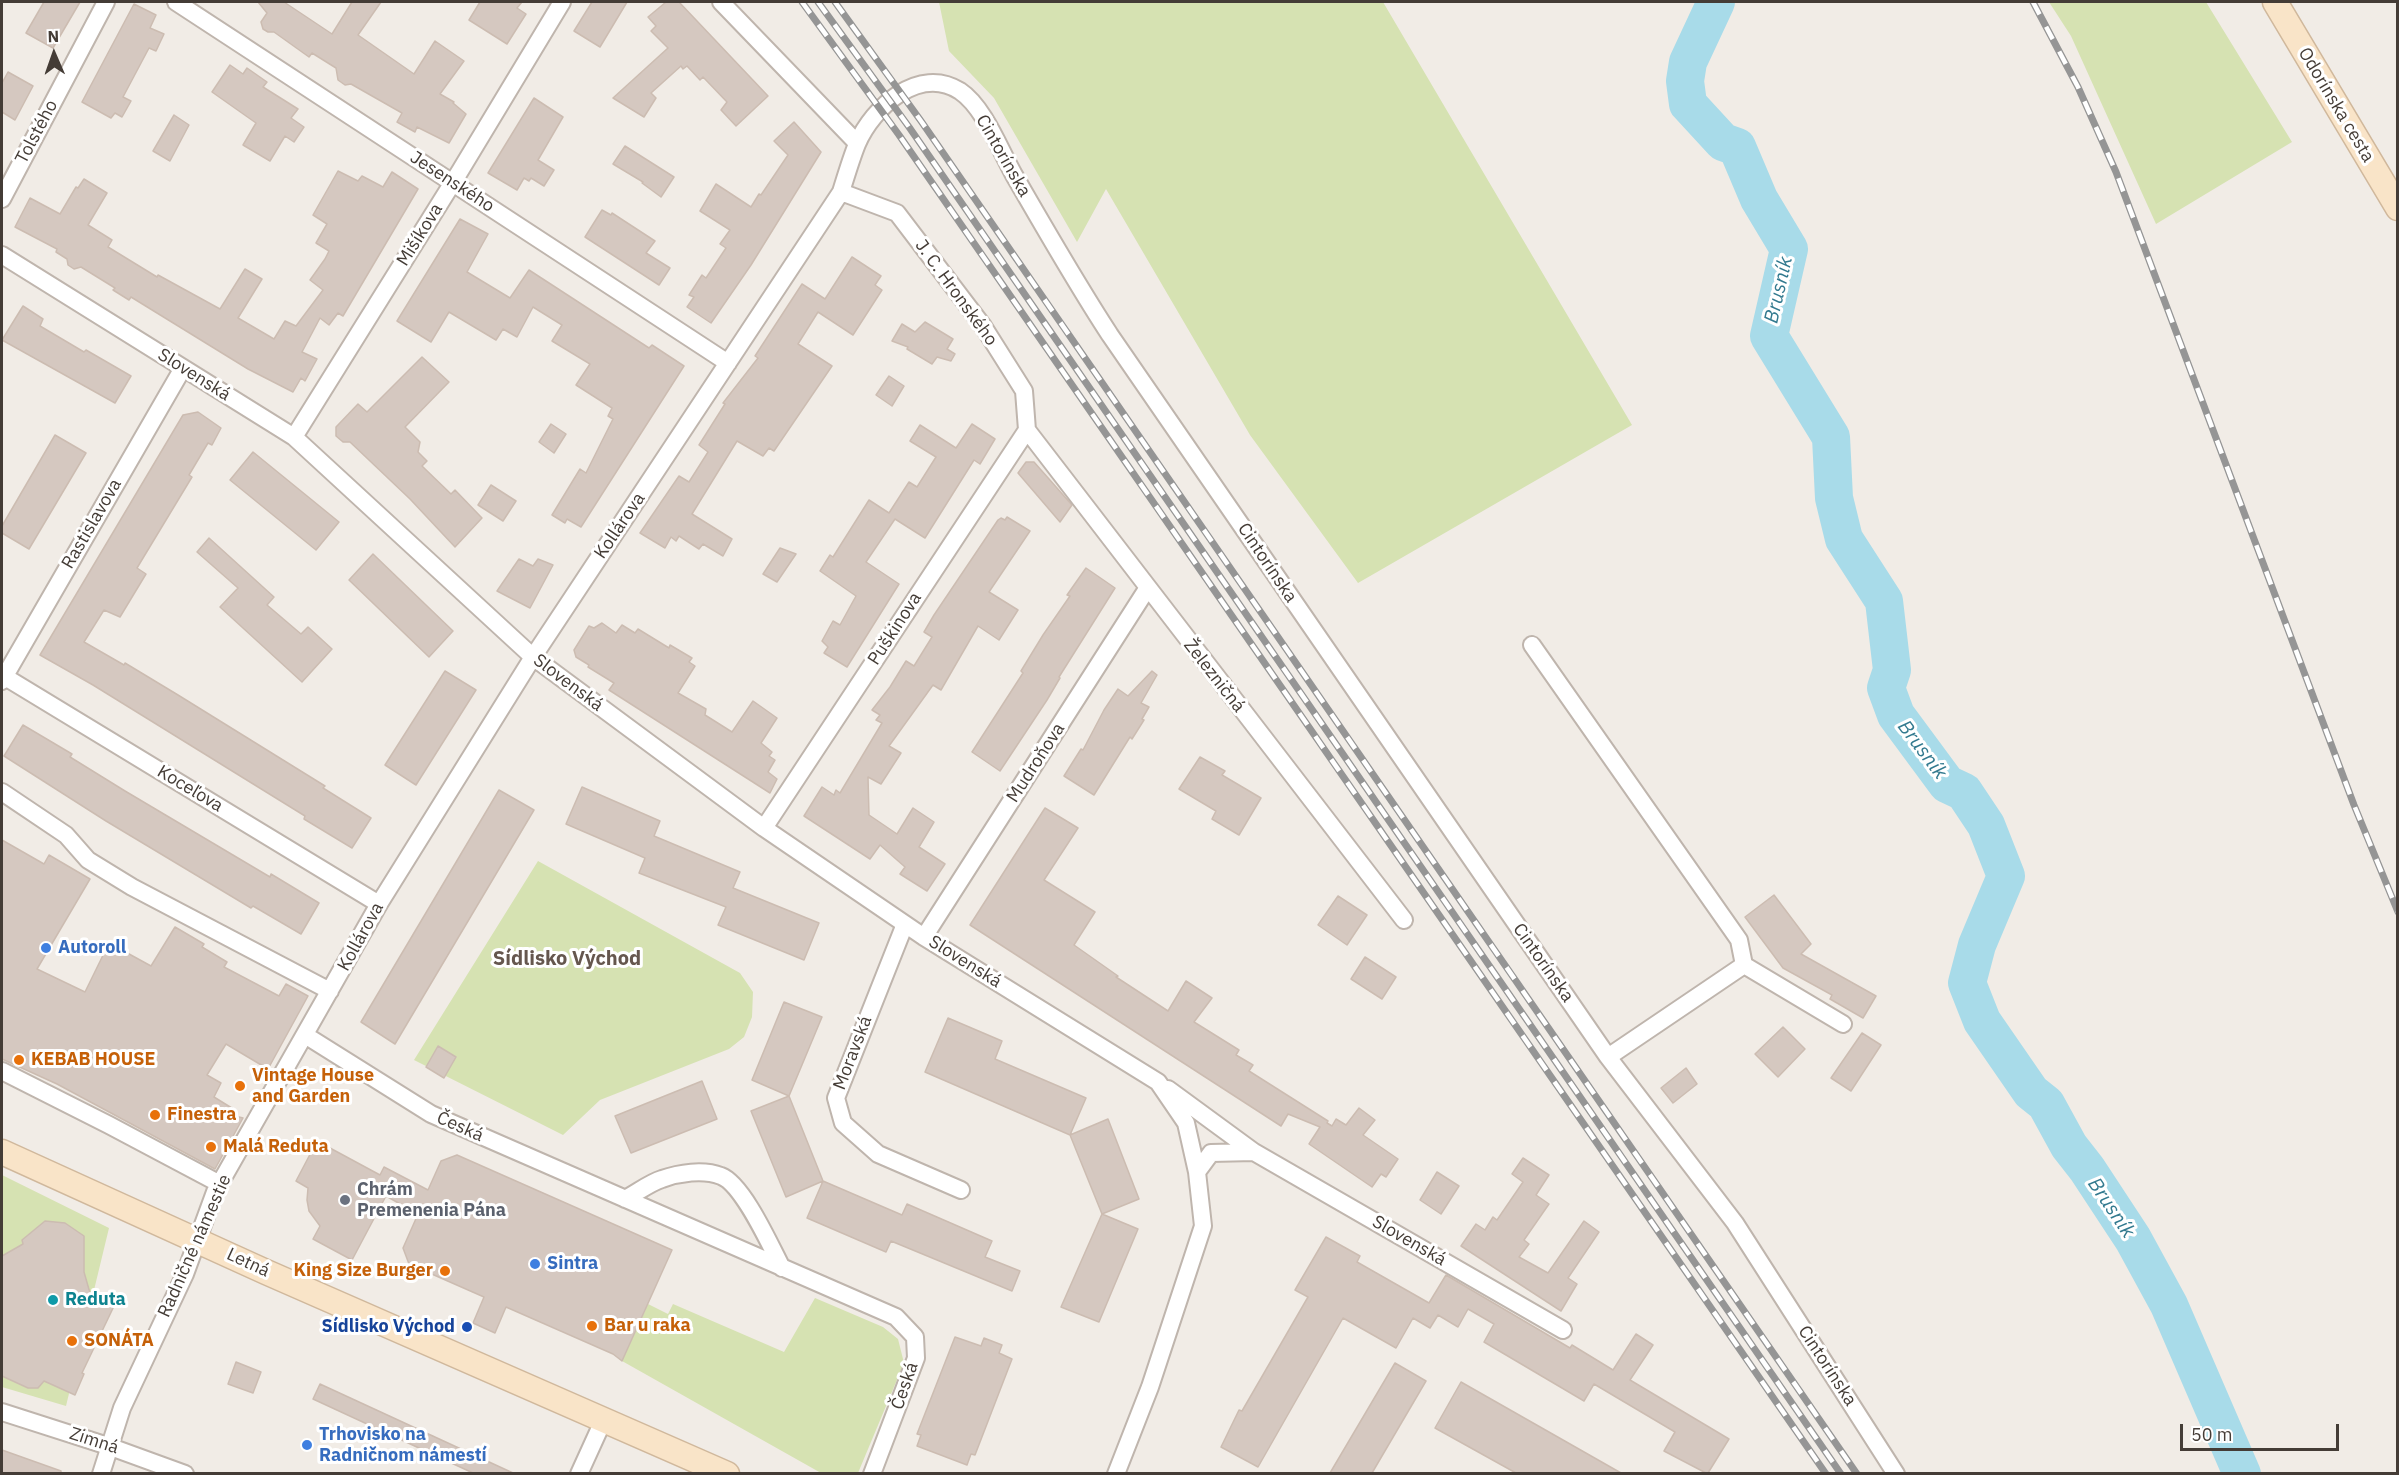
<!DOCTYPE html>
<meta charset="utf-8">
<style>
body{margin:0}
#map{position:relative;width:2399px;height:1475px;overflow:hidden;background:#f1ece6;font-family:"IBM Plex Sans",sans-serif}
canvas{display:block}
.frame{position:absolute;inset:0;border:3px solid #443c36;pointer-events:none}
.north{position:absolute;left:24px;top:24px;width:60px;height:60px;-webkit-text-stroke:4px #fff;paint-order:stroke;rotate:358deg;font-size:16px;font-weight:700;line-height:24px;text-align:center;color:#443c36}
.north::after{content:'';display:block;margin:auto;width:21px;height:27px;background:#443c36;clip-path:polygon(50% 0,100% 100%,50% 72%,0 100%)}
.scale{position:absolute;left:2180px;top:1424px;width:159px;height:27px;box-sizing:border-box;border:3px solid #443c36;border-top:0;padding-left:8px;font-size:18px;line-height:21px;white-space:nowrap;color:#443c36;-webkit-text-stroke:4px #fff;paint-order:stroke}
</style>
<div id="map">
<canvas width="2399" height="1475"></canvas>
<div class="frame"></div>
<div class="north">N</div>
<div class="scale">50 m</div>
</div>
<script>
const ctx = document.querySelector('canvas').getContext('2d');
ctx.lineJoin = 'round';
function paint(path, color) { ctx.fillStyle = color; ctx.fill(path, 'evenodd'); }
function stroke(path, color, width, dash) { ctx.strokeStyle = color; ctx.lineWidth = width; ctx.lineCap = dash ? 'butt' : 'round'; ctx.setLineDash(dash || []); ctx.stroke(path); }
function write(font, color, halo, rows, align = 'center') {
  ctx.font = font + ' "IBM Plex Sans",sans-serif'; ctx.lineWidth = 6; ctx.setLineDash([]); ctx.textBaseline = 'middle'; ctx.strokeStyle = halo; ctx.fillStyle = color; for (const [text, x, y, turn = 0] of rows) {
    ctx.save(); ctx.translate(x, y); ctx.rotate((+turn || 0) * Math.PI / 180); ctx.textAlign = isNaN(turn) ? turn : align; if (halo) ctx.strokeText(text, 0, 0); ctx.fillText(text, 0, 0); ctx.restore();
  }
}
paint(new Path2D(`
 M939,2H1383L1632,425L1358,583L1250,435L1106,189L1077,242L994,98L949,51Z
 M2049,2H2206L2292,142L2156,224L2071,36Z
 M538,861L740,973L753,992L752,1017L744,1037L729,1049L600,1100L563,1135L414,1060Z
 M2,1175L109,1228L66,1406L2,1387Z
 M815,1298L883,1327L898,1339L904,1363L858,1473H821L622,1361L648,1304L668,1314L673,1304L784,1352Z`), '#d6e2b2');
stroke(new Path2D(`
 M1716,2L1688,62L1685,81L1688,104L1723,142L1737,147L1759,199L1789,249L1769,336L1831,437L1834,498L1844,539L1884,601L1892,670L1886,688L1896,715L1947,784L1964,792L1986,825L2006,876L1977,945L1967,983L1982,1021L2031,1092L2046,1104L2069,1146L2087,1169L2133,1239L2169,1305L2242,1474`), '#a8dbe9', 38);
const building = new Path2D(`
 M44,2H80L53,48L26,33Z
 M258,2H284L332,34L352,2H381L358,35L414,74L435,41L464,61L440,94L454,102L453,103L466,114L449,143L417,127L415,132L397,122L402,113L351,84L345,85L338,80L336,68L312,53L309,57L274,32H268L263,29L261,22L267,13Z
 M480,2H522L517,8L526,14L507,44L469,20Z
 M592,2H627L600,47L574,31Z
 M666,2H679L768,96L736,126L721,110L727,102L703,77L700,80L687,66L683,69L681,66L651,93L656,98L644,117L613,98L668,48L651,31L656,26L648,17Z
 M134,4L156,15L150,28L164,34L156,51L149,48L123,97L131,101L122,117L115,113L111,118L82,102Z
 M230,65L243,74L247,68L267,82L263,87L298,109L291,118L304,127L294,142L285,136L270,161L243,145L256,123L212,92Z
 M8,72L33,86L15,120L2,112V83Z
 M534,98L563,117L538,160L554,170L544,186L531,178L529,181L524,178L517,190L488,173Z
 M174,115L189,125L170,161L153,151Z
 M794,122L821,152L751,265L711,323L687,307L694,297L689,295L702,275L706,278L726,248L720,244L730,230L700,211L716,184L751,207L759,194L761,195L788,155L774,141Z
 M625,146L674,177L661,197L642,183L643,182L613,164Z
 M338,171L358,181L362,176L383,187L392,172L418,189L343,316L338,313L329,325L320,318L302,352L317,359L305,381L301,378L293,392L248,369L131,297L129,300L113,290L115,288L81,267L74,269L68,265L67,259L56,252L57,249L15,227L30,198L60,214L76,187L78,188L84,179L107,193L88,225L112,240L108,247L157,277L158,275L220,309L245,269L262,279L238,318L274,339L285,321L296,326L323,290L310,280L325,259L329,251L316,243L327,224L313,215Z
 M602,210L611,215L612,213L655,241L646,253L670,268L659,285L585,237Z
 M460,219L488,234L467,272L510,298L529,270L649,348L652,345L684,366L581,527L567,519L565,523L552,515L580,469L586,473L613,419L608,416L612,408L576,385L590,364L552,341L562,325L533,307L517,337L503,329L496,340L449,312L431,342L397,321Z
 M852,257L881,276L875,285L882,290L853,335L818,312L798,344L832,366L774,451L769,448L763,456L737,441L692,514L732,539L723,556L703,544L699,549L679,536L676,541L671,537L665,548L640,533L679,476L689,482L708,452L699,445L725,404L723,403L758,358L755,356L802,284L825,299Z
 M23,306L43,319L40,326L84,352L86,350L131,376L115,403L2,340Z
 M925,322L953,339L947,349L955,354L951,361L937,357L932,364L907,349L908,347L892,341L902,324L915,332Z
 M422,357L449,382L405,427L420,442L418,452L427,461L422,466L451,494L455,490L482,518L455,547L410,499L350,442H343L336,436V427L358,404L367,412Z
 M889,376L904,386L892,406L876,395Z
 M198,412L221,428L212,445L208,443L189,475L192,477L137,568L146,574L120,617L104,610L84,642L124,665L125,663L178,695L325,786L323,788L371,818L352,848L304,819L305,816L93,685L40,655L183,415Z
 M551,424L566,434L554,453L539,442Z
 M972,424L995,439L980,464L974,460L925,538L895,519L866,562L899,584L847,667L824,653L828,647L822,641L833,621L840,625L856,596L820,571L830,555L833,557L869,500L889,513L909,482L917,487L936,457L910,441L920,425L956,448Z
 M55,435L86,453L29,549L2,533V526Z
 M253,452L339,522L316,550L230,480Z
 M1026,462H1034L1072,505L1060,522L1018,473Z
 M491,485L516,501L503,521L478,505Z
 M1007,517L1030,531L989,592L1018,610L999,640L978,626L941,690L933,685L889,746L901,753L881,784L868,777L869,815L897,834L913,808L934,822L919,847L945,864L927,891L900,874L905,867L880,845L870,859L804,816L822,787L834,795L836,790L840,793L882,723L876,720L880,715L872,710L890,687L906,661L914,666L932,637L924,632L934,615L998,520L1001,518L1005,520Z
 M209,538L274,597L267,605L301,634L308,627L332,649L302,682L220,607L238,588L197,552Z
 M780,548L796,554L777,582L763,574Z
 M373,554L453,631L429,657L349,580Z
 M519,559L533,566L538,559L553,565L530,608L497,591Z
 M1086,568L1115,588L1059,677L1060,678L1047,700L1000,771L972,752L1023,673L1021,671L1043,635L1070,596L1067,595Z
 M602,623L616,633L622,625L635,633L638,629L669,648L670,645L692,658L689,662L695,666L678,693L706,709L705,715L732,732L753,701L777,718L761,743L772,752L769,756L775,760L768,772L777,779L770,793L609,690L614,683L588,667L589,665L576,657L574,650L589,626L594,628Z
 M445,671L476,690L416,785L385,765Z
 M1152,671L1157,675L1141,703L1149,707L1142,719L1144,720L1132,739L1130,737L1094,795L1064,776L1081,749L1083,750L1104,710L1118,689L1128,696Z
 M23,725L72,754L70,757L125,791L270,877L271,874L319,903L301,934L253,906L251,908L106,821L4,756Z
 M1200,757L1225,771L1222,775L1261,798L1239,835L1212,819L1216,811L1179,789Z
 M582,787L660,821L654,836L740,872L733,888L819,923L804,960L718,925L726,907L639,873L645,858L566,824Z
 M499,790L534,810L395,1044L361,1022Z
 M1045,808L1078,828L1044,880L1095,912L1074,945L1118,976L1116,977L1168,1011L1186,981L1212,998L1194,1022L1239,1050L1236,1055L1253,1065L1249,1071L1328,1121L1327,1123L1332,1126L1336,1119L1346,1125L1359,1108L1375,1120L1363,1135L1398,1159L1386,1177L1381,1174L1372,1187L1309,1144L1320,1127L1288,1114L1281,1126L970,925Z
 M2,840L44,864L49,855L90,879L37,969L85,992L109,943L151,966L175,927L204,944L202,947L227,962L224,967L279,996L286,984L308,996L268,1069L226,1044L207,1075L221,1083L214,1097L235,1110L231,1115L243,1118L215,1169L57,1084L2,1059Z
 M1774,895L1811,944L1801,954L1876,996L1863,1018L1830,999L1832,995L1783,968L1745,917Z
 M1338,896L1367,915L1347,945L1318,925Z
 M1365,957L1396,977L1382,999L1351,979Z
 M784,1002L822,1017L789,1096L752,1080Z
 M948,1018L1002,1041L995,1059L1086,1098L1070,1135L925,1072Z
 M1783,1027L1805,1049L1778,1077L1755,1054Z
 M1862,1033L1881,1045L1851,1091L1831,1078Z
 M438,1046L456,1057L444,1078L426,1067Z
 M1686,1068L1697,1084L1673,1103L1661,1088Z
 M702,1081L717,1119L631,1153L615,1116Z
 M789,1096L823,1181L786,1197L751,1111Z
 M1108,1119L1139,1199L1102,1214L1070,1135Z
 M317,1141L380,1175L384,1167L428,1190L441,1161L457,1155L672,1250L622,1361L613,1354L506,1307L495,1333L473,1323L484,1297L409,1264L403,1248L418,1214L386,1196L352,1260L313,1239L320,1226L309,1211L307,1200L308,1188L296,1181Z
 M1523,1158L1549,1175L1536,1195L1549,1204L1524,1240L1529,1244L1519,1257L1548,1273L1584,1221L1599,1232L1568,1278L1577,1284L1561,1311L1461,1246L1476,1224L1485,1230L1493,1217L1497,1220L1523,1182L1512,1174Z
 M1437,1172L1459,1186L1441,1214L1420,1200Z
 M823,1181L902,1215L907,1204L992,1241L985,1257L1020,1271L1012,1291L891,1241L886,1252L807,1218Z
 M1102,1214L1138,1229L1099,1322L1061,1307Z
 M45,1221L65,1223L84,1236V1272L90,1293L115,1304L82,1373L84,1374L75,1395L44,1381L38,1388H28L2,1376V1256L23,1244L22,1240Z
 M1326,1237L1360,1256L1357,1262L1429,1303L1446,1275L1570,1348L1572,1345L1613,1370L1636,1334L1653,1345L1630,1380L1729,1439L1708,1473H1706L1664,1451L1675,1432L1594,1384L1584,1401L1484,1342L1494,1324L1468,1309L1458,1327L1438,1315L1430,1328L1413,1318L1396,1348L1343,1318L1258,1467L1221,1447L1239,1410L1242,1411L1308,1297L1295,1290Z
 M955,1337L981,1346L984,1338L1002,1345L999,1353L1012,1359L975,1455L971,1454L967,1465L917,1446L921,1435L917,1434Z
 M236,1362L261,1372L253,1393L228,1384Z
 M1395,1363L1426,1381L1372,1473H1330Z
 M1461,1382L1563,1440L1621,1473H1516L1435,1428Z
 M320,1384L513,1473H473L313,1399Z
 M2,1450L61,1471V1473H2Z`);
paint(building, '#d5c8c0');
stroke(building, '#ccbcb1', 1.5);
const street = new Path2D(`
 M176,2L728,363
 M721,2L857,143
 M841,192L897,213L983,326L1024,391L1027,430
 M2,199L106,2
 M2,255L294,437L533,657L764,828L924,937L1158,1082L1186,1123L1197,1172L1203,1226L1150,1387L1116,1474
 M1027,430L1404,920
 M294,437L460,171L562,2
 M1532,645L1739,940L1744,965L1608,1057
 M2,675L379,904
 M2,681L183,368
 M2,792L66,835L88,860L132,887L330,991
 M764,828L1027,430
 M905,924L836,1098L843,1123L878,1154L961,1190
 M924,937L1147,589
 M1744,965L1843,1024
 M305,1035L431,1114L896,1317L915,1337L916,1358L872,1474
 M2,1071L109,1125L220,1184
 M1168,1089L1254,1152L1563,1330
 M1197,1172L1211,1153L1254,1152
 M625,1199C637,1193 649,1183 662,1179C679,1173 703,1169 721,1176C743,1184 771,1247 782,1268
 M2,1412L108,1446L185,1474
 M101,1474L122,1408L185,1274L215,1192L379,904L533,657L841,192C846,176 851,159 857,144C873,107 919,65 960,91C984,107 1000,150 1014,175C1045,229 1076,283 1110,335L1608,1057L1735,1223L1896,1474
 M579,1474L604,1419`);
const secondary = new Path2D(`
 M2275,2L2398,208
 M2,1152L266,1272L727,1474`);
stroke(street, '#bfb5ad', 20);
stroke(secondary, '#d0b89c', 27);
stroke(street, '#fff', 16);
stroke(secondary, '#f9e4c8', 24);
const rail = new Path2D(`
 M802,2L899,135L1826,1474
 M818,2L909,127L1841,1474
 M835,2L921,121L1857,1474
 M2033,2L2078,87L2116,172L2354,805L2398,912`);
stroke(rail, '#959595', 7);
stroke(rail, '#fff', 4.5, [14]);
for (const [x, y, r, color] of [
 [46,948,6,"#3f7fe0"],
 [19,1060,6,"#e8710a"],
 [240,1086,6,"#e8710a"],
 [155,1115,6,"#e8710a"],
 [211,1147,6,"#e8710a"],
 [345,1200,6,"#6b7280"],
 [535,1264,6,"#3f7fe0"],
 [445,1271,6,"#e8710a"],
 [53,1300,6,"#0f9aa8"],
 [592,1326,6,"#e8710a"],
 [467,1327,6,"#1a4fb4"],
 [72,1341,6,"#e8710a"],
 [307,1445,6,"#3f7fe0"]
]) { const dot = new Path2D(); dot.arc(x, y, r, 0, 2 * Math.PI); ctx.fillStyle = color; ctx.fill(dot); stroke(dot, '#fff', 2); }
write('18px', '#443c36', '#fff', [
 ["Odorínska cesta",2336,105,59],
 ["Tolstého",37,132,-62],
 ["Cintorínska",1003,156,60],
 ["Jesenského",452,182,33],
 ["Mišíkova",420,235,-58],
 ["J. C. Hronského",956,293,54],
 ["Slovenská",194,375,32],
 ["Rastislavova",92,524,-60],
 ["Kollárova",620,526,-56],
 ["Cintorínska",1267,563,56],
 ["Puškinova",895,629,-57],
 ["Železničná",1214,676,52],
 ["Slovenská",568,683,37],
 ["Mudroňova",1036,763,-57],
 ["Koceľova",190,789,31],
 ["Kollárova",361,937,-61],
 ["Slovenská",965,962,32],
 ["Cintorínska",1543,963,55],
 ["Moravská",853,1053,-69],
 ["Česká",460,1127,24],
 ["Slovenská",1409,1241,30],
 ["Radničné námestie",195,1246,-66],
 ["Letná",248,1263,25],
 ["Cintorínska",1827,1366,57],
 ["Česká",905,1386,-71],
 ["Zimná",94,1441,18]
]);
write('bold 18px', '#366cbe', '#fff', [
 ["Autoroll",58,948],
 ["Sintra",547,1264],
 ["Trhovisko na",319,1435],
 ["Radničnom námestí",319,1456]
], 'left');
write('bold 18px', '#c56008', '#fff', [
 ["KEBAB HOUSE",31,1060],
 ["Vintage House",252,1076],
 ["and Garden",252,1097],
 ["Finestra",167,1115],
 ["Malá Reduta",223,1147],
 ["King Size Burger",433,1271,"right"],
 ["Bar u raka",604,1326],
 ["SONÁTA",84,1341]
], 'left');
write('bold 18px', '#5b616d', '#fff', [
 ["Chrám",357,1190],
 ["Premenenia Pána",357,1211]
], 'left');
write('bold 18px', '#0d838f', '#fff', [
 ["Reduta",65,1300]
], 'left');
write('bold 18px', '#164399', '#fff', [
 ["Sídlisko Východ",455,1327]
], 'right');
write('italic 20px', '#337a8f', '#fff', [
 ["Brusník",1779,290,-77],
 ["Brusník",1922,750,53],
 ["Brusník",2111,1208,56]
]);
write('bold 20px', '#65574e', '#fff', [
 ["Sídlisko Východ",567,959]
]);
</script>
